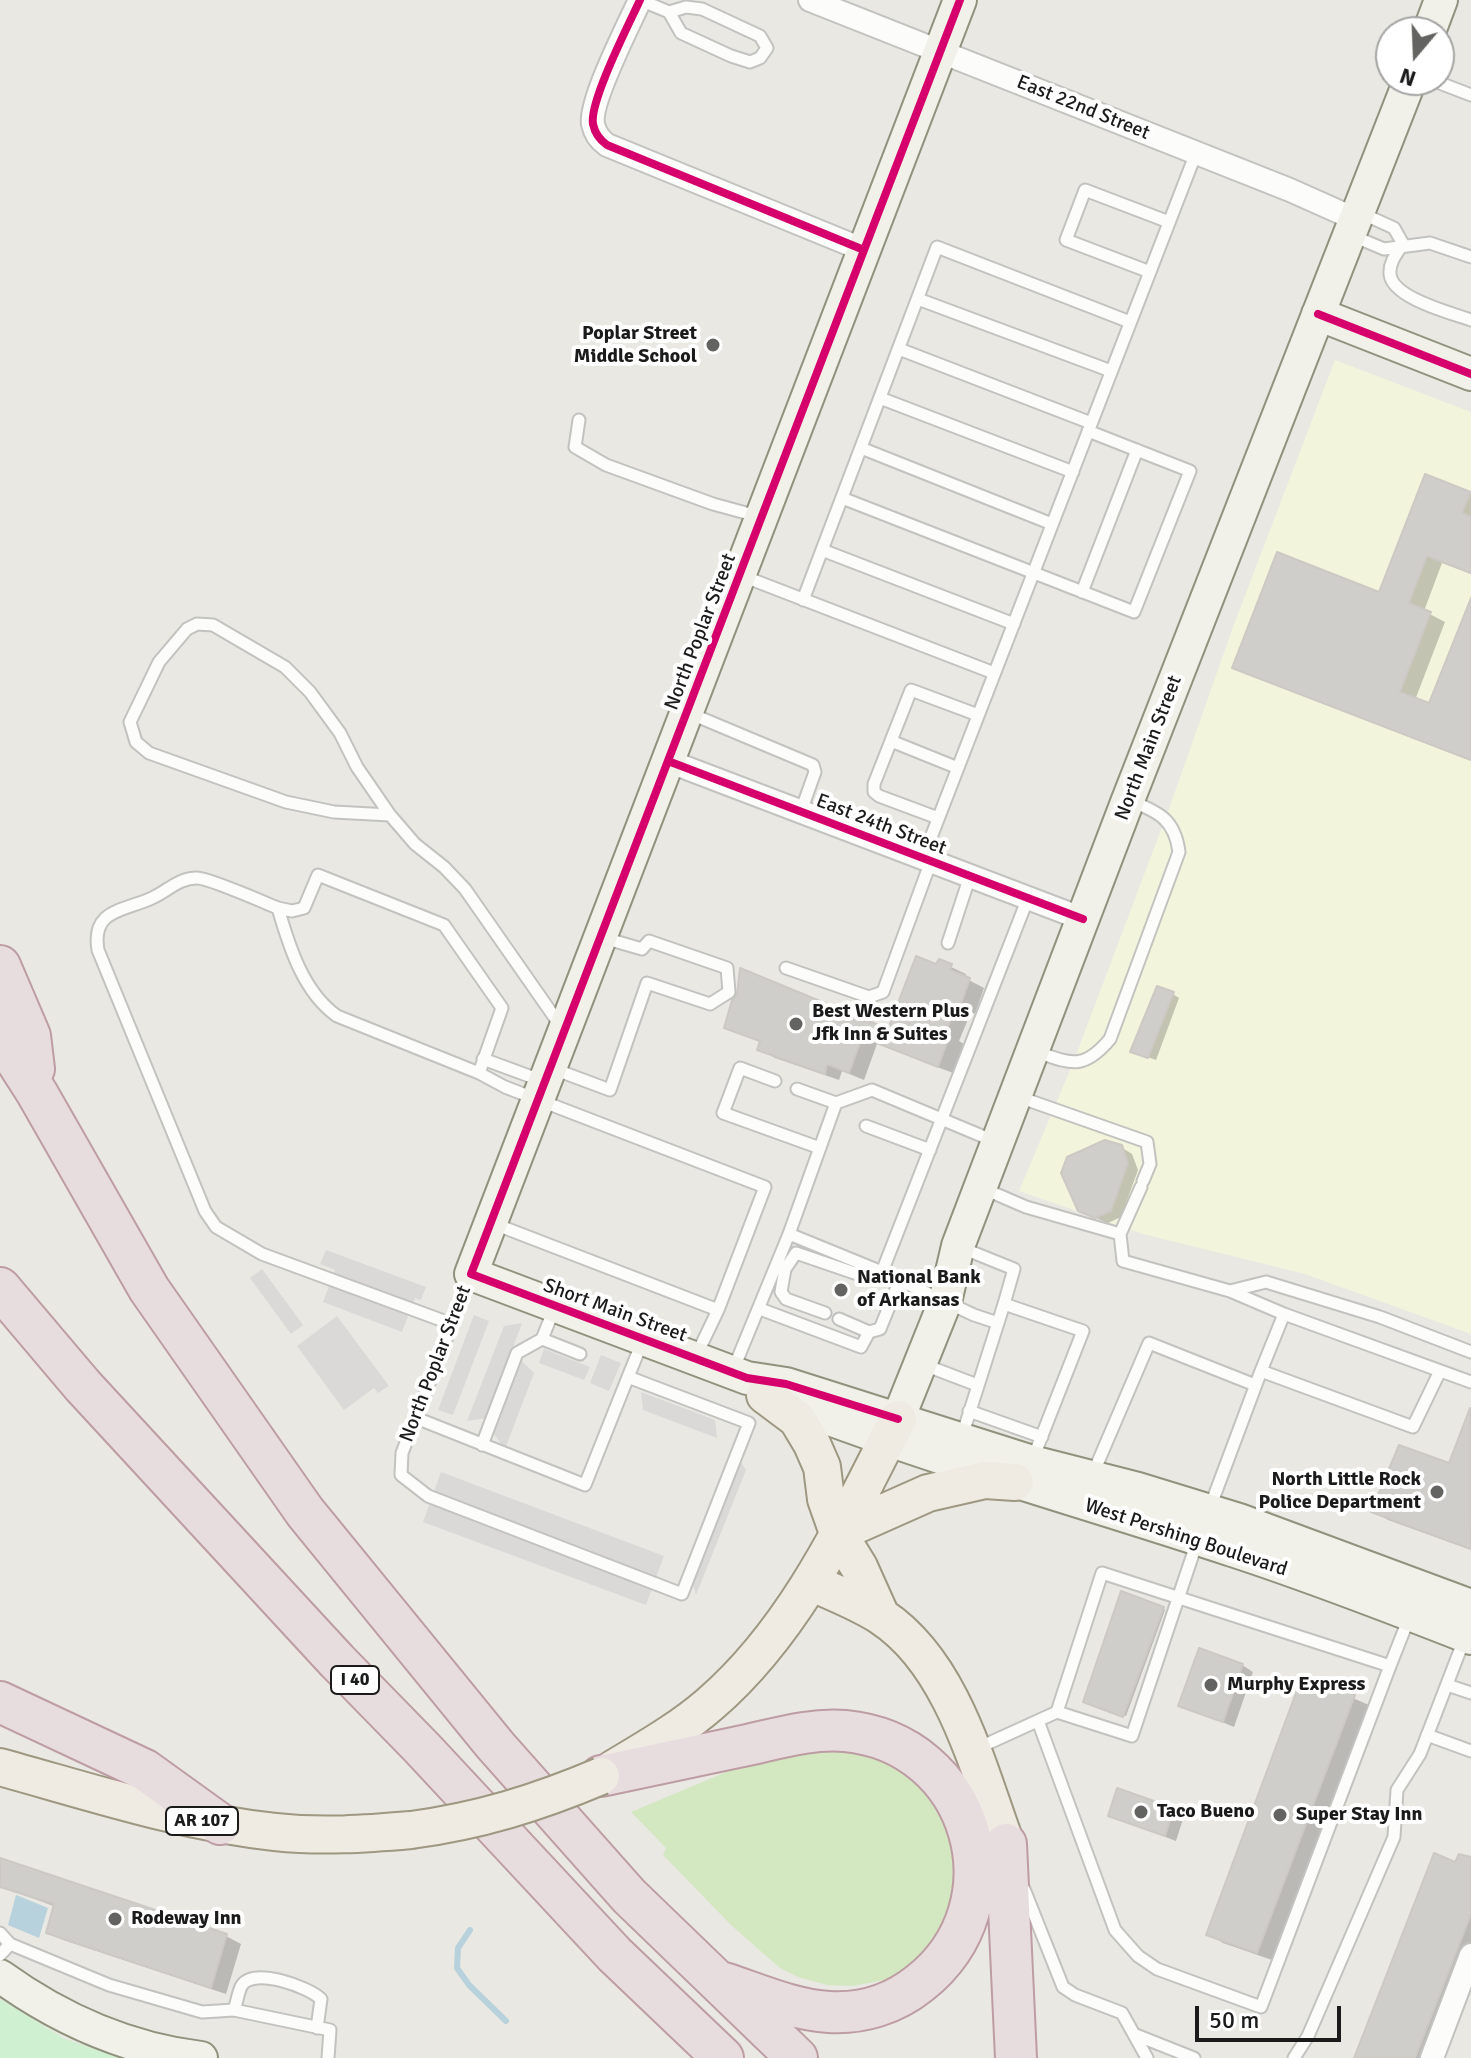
<!DOCTYPE html>
<style>
body{margin:0}
#map{position:relative;width:1471px;height:2058px;overflow:hidden;background:#e9e8e3;font-family:Signika,sans-serif}
canvas{display:block}
.north{position:absolute;left:1375px;top:16px;width:80px;height:80px;box-sizing:border-box;background:#fff;border:2px solid #a4a4a4;border-radius:50%;rotate:199deg;font-size:22px;font-weight:700;line-height:32px;text-align:center;color:#1b1b1b}
.north::after{content:'';display:block;margin:auto;width:28px;height:36px;background:#636361;clip-path:polygon(50% 0,100% 100%,50% 72%,0 100%)}
.scale{position:absolute;left:1195px;top:2006px;width:146px;height:36px;box-sizing:border-box;border:4px solid #1b1b1b;border-top:0;padding-left:10px;font-size:24px;line-height:28px;white-space:nowrap;color:#1b1b1b;-webkit-text-stroke:6px #fff;paint-order:stroke}
</style>
<div id="map">
<canvas width="1471" height="2058"></canvas>
<div class="north">N</div>
<div class="scale">50 m</div>
</div>
<script>
const ctx = document.querySelector('canvas').getContext('2d');
ctx.lineJoin = 'round';
function paint(path, color) { ctx.fillStyle = color; ctx.fill(path, 'evenodd'); }
function stroke(path, color, width, dash) { ctx.strokeStyle = color; ctx.lineWidth = width; ctx.lineCap = dash ? 'butt' : 'round'; ctx.setLineDash(dash || []); ctx.stroke(path); }
function write(font, color, halo, rows, align = 'center') {
  ctx.font = font + ' Signika,sans-serif'; ctx.lineWidth = 8; ctx.setLineDash([]); ctx.textBaseline = 'middle'; ctx.strokeStyle = halo; ctx.fillStyle = color; for (const [text, x, y, turn = 0] of rows) {
    ctx.save(); ctx.translate(x, y); ctx.rotate((+turn || 0) * Math.PI / 180); ctx.textAlign = isNaN(turn) ? turn : align; if (halo) ctx.strokeText(text, 0, 0); ctx.fillText(text, 0, 0); ctx.restore();
  }
}
paint(new Path2D(`
 M1335,360L1471,412V1334L1305,1274L1143,1234L1019,1191L1073,1063L1170,806L1233,627Z`), '#f3f4dc');
paint(new Path2D(`
 M815,1750L862,1753L893,1765L916,1779L939,1805L962,1863L941,1943L895,1978L853,1986L827,1985L798,1977L780,1968L732,1926L663,1855L666,1848L631,1812L762,1757Z`), '#d3e7c1');
paint(new Path2D(`
 M0,1999L63,2038L119,2058H0Z`), '#d0f0d2');
paint(new Path2D(`
 M326,1250L426,1287L421,1300L415,1298L402,1332L323,1302L335,1270L320,1264Z
 M262,1269L303,1325L291,1334L250,1278Z
 M474,1315L489,1321L453,1415L438,1410Z
 M337,1316L389,1386L378,1393L374,1388L344,1410L297,1346Z
 M522,1323L487,1418L467,1421L504,1326Z
 M544,1349L590,1367L584,1380L539,1363Z
 M601,1355L621,1363L609,1391L590,1383Z
 M522,1361L534,1373L505,1449L494,1434Z
 M641,1392L715,1420L717,1438L643,1410Z
 M739,1459L746,1470L696,1595L692,1582Z
 M441,1472L664,1556L646,1605L423,1522Z`), '#dad9d7');
paint(new Path2D(`
 M16,1895L48,1908L39,1938L8,1925Z`), '#b7d2dc');
paint(new Path2D(`
 M1426,477L1471,495V574L1442,563L1424,611L1445,622L1415,700L1430,706L1471,600V761L1249,675L1235,667L1380,594Z
 M940,962L966,974L965,978L984,988L975,1014L971,1012L959,1041L964,1044L953,1073L877,1044L864,1080L842,1071L839,1080L775,1058L760,1049L762,1043L726,1027L889,1031Z
 M1173,994L1179,998L1156,1060L1139,1054Z
 M1121,1147L1132,1154L1138,1170L1121,1217L1108,1223L1091,1216Z
 M1464,1428L1471,1431V1550L1388,1520L1374,1511L1450,1465Z
 M1163,1608L1165,1610L1126,1716L1088,1703Z
 M1242,1665L1253,1672L1234,1727L1181,1705Z
 M1304,1677L1369,1705L1272,1960L1223,1943L1209,1934Z
 M1119,1791L1184,1816L1176,1841L1110,1816Z
 M1471,1859V1957L1432,2058H1356L1456,1865Z
 M0,1886L226,1936L241,1944L226,1994L63,1940L48,1932L56,1907Z`), '#0003');
stroke(new Path2D(`
 M470,1930L458,1948L457,1968L469,1985L506,2021`), '#b7d2dc', 6);
const building = new Path2D(`
 M1425,474L1471,492L1462,513L1471,517V573L1427,556L1409,603L1431,612L1400,692L1429,703L1471,598V760L1232,668L1277,552L1379,592Z
 M916,956L936,964L939,959L952,964L950,970L970,978L960,1007L956,1006L946,1032L950,1034L938,1067L862,1037L849,1073L827,1064L825,1074L757,1050L760,1041L724,1028L732,1000L737,995L740,968L888,1029Z
 M1157,986L1174,992L1148,1058L1130,1052Z
 M1105,1140L1122,1145L1128,1163L1111,1211L1095,1218L1078,1211L1061,1173L1067,1157Z
 M1470,1408L1471,1549L1371,1512L1399,1445L1449,1463Z
 M1121,1591L1164,1607L1123,1717L1083,1702Z
 M1199,1648L1243,1664L1223,1722L1178,1706Z
 M1303,1674L1355,1695L1257,1953L1206,1935Z
 M1117,1788L1174,1808L1165,1836L1108,1816Z
 M1434,1853L1455,1862L1459,1854L1471,1857V1914L1431,2017L1415,2058H1354Z
 M0,1858L227,1934L211,1988L46,1933L54,1904L0,1887Z`);
paint(building, '#d0ceca');
stroke(building, '#ccc9c4', 2);
const lane = new Path2D(`
 M640,0L669,12L681,33L731,56L750,62L760,58L767,48L760,36L702,9L686,7L669,12
 M1432,80L1471,95
 M1361,213L1394,228L1403,244
 M1353,236L1384,249L1430,243L1471,257
 M1403,244C1397,253 1389,262 1390,274C1392,298 1451,313 1471,320
 M1150,272L1066,240L1085,190L1169,222
 M918,299L1111,371
 M899,349L1091,423
 M880,398L1073,472
 M579,420L575,447L606,465L713,504L757,516
 M861,448L1052,524
 M842,498L1134,612L1190,471L1088,431
 M822,550L1014,624
 M740,575L994,673
 M1082,592L1137,450
 M803,600L937,247L1130,322
 M689,713L813,765L815,772L801,811
 M891,741L958,768
 M390,815L334,812L286,802L149,753L136,742L130,722L159,662L187,629L197,624L213,625L285,667L310,692L340,733L357,767L390,815L415,844L444,867L465,889L562,1028
 M938,818L879,796L874,792V784L911,690L978,715
 M923,858L1196,153
 M278,908L292,911L304,908L318,875L444,925L502,1008L479,1073L337,1016C303,992 289,946 278,908C263,902 209,878 197,878C178,878 168,891 152,898C124,911 91,909 98,950L205,1211L216,1227L262,1254L452,1324
 M948,943L970,876
 M786,968L869,997L883,992L931,861
 M1037,1052C1072,1064 1084,1070 1110,1039L1179,852C1175,820 1159,812 1131,801
 M483,1059L540,1080
 M551,1068L610,1090L647,983L710,1004L729,992L727,968L649,941L642,949L604,938
 M479,1073L505,1087L765,1187L718,1310L492,1223
 M775,1081L740,1068L723,1113L820,1148
 M797,1089L836,1103
 M1019,1097L1147,1142L1150,1164L1143,1181
 M866,1126L930,1150
 M994,1141L872,1090L836,1103L789,1234L882,1272L974,1315L998,1323
 M982,1188L1026,1207L1120,1234L1141,1187
 M1120,1234L1123,1261L1230,1291L1284,1314L1471,1382
 M962,1248L1014,1269L1004,1304L1083,1331L1032,1461
 M471,1275L402,1453L401,1475L428,1496L682,1594L749,1423L628,1377L643,1340
 M1230,1291L1266,1282L1380,1317L1471,1352
 M555,1307L542,1339L580,1354
 M760,1309L861,1347L869,1332L880,1329L899,1282
 M825,1313L786,1299L781,1292L785,1269L796,1253L866,1277L882,1272L1028,898
 M839,1319L869,1332
 M696,1356L718,1310
 M922,1364L977,1385
 M733,1370L789,1234
 M1261,1371L1284,1314
 M969,1411L1042,1437
 M416,1418L585,1485L628,1377
 M962,1436L1004,1304
 M482,1445L517,1353L542,1339
 M1092,1476L1149,1343L1255,1385
 M1209,1510L1261,1371L1413,1427L1440,1371
 M1390,1666L1409,1618
 M1447,1685L1471,1693
 M1057,1712L1132,1736L1197,1542
 M1427,1735L1471,1751
 M978,1748L1057,1712L1102,1573L1390,1666L1261,2007L1157,1969L1138,1956L1115,1930L1038,1721
 M1024,1889L1063,1987L1075,1995L1122,2013L1147,2058
 M0,1933L10,1944L0,1955
 M10,1944L109,1985L202,2012L234,2010L330,2030L328,2058
 M234,2010C237,2003 238,1991 242,1985C254,1967 309,1987 321,1999L317,2028
 M1136,2035L1194,2058
 M1294,2058L1308,2036L1394,1837L1397,1790L1420,1754L1464,1640`);
const street = new Path2D(`
 M640,0C629,24 589,102 593,124C595,134 600,140 607,145L864,250
 M810,0L1290,190L1355,219
 M668,761L1083,919
 M1432,2058L1471,1955`);
const secondary = new Path2D(`
 M960,0L471,1274L747,1378L786,1384L1032,1462L1138,1489L1239,1520L1471,1606
 M1429,32L1441,0
 M1318,314L1471,374
 M816,1414C953,1465 1093,1504 1232,1550C1312,1576 1392,1607 1471,1638
 M898,1419L945,1302L958,1246L1128,800L1410,80
 M0,1976C61,2020 127,2049 201,2058`);
const primary = new Path2D(`
 M765,1395L797,1419L812,1444L822,1467L826,1499L838,1533L859,1567L881,1616
 M838,1533L928,1493L985,1480L1015,1482
 M811,1582C834,1593 861,1603 882,1617C953,1664 978,1769 1006,1844
 M0,1767C91,1792 181,1822 275,1832C321,1837 365,1834 411,1830
 M613,1769C646,1749 680,1730 710,1704C797,1629 846,1520 898,1419`);
const highway = new Path2D(`
 M0,966L30,1036L34,1069
 M0,1035L37,1093L149,1289L305,1512L495,1745L629,1896L797,2058
 M0,1288L83,1386L337,1661L422,1748L615,1955L723,2058
 M0,1702L145,1770L220,1824
 M601,1776C647,1766 692,1757 738,1747C773,1740 808,1728 845,1731C975,1743 1020,1904 920,1983C894,2004 862,2014 829,2012C793,2010 758,1994 724,1983
 M1006,1844L1016,2058`);
stroke(lane, '#c2c2bf', 15);
stroke(street, '#c2c2bf', 26);
stroke(secondary, '#8f927c', 36);
stroke(primary, '#9e9781', 40);
stroke(highway, '#bd9da3', 44);
stroke(lane, '#fcfcfb', 11);
stroke(street, '#fcfcfb', 22);
stroke(secondary, '#f1f1e9', 32);
stroke(primary, '#efebe2', 36);
stroke(highway, '#e8ddde', 40);
const primaryBridge = new Path2D(`
 M411,1830C479,1821 537,1803 601,1776`);
stroke(primaryBridge, '#9e9781', 40, []);
stroke(primaryBridge, '#efebe2', 36);
stroke(new Path2D(`
 M640,0C629,24 589,102 593,124C595,134 600,140 607,145L864,250
 M1318,314L1471,374
 M668,761L1083,919
 M898,1419L786,1384L747,1378L471,1274L960,0`), '#d6006c', 8);
for (const [x, y, r, color] of [
 [713,345,8,"#636361"],
 [796,1024,8,"#636361"],
 [841,1290,8,"#636361"],
 [1437,1492,8,"#636361"],
 [1211,1685,8,"#636361"],
 [1141,1812,8,"#636361"],
 [1280,1815,8,"#636361"],
 [115,1919,8,"#636361"]
]) { const dot = new Path2D(); dot.arc(x, y, r, 0, 2 * Math.PI); ctx.fillStyle = color; ctx.fill(dot); stroke(dot, '#fff', 3); }
for (const [x, y, w] of [
 [355,1680,48],
 [202,1821,72]
]) { const box = new Path2D(); box.roundRect(x - w / 2, y - 14, w, 28, 6); ctx.fillStyle = '#fff'; ctx.fill(box); stroke(box, '#1b1b1b', 2); }
write('bold 18px', '#1b1b1b', null, [
 ["I 40",355,1680],
 ["AR 107",202,1821]
]);
write('20px', '#1b1b1b', '#fff', [
 ["East 22nd Street",1083,108,22],
 ["North Poplar Street",701,632,-69],
 ["North Main Street",1149,748,-69],
 ["East 24th Street",881,825,21],
 ["Short Main Street",615,1311,20],
 ["North Poplar Street",436,1364,-69],
 ["West Pershing Boulevard",1186,1538,18]
]);
write('bold 20px', '#1b1b1b', '#fff', [
 ["Poplar Street",697,334,"right"],
 ["Middle School",697,357,"right"],
 ["Best Western Plus",812,1012],
 ["Jfk Inn & Suites",812,1035],
 ["National Bank",857,1278],
 ["of Arkansas",857,1301],
 ["North Little Rock",1421,1480,"right"],
 ["Police Department",1421,1503,"right"],
 ["Murphy Express",1227,1685],
 ["Taco Bueno",1157,1812],
 ["Super Stay Inn",1296,1815],
 ["Rodeway Inn",131,1919]
], 'left');
</script>
